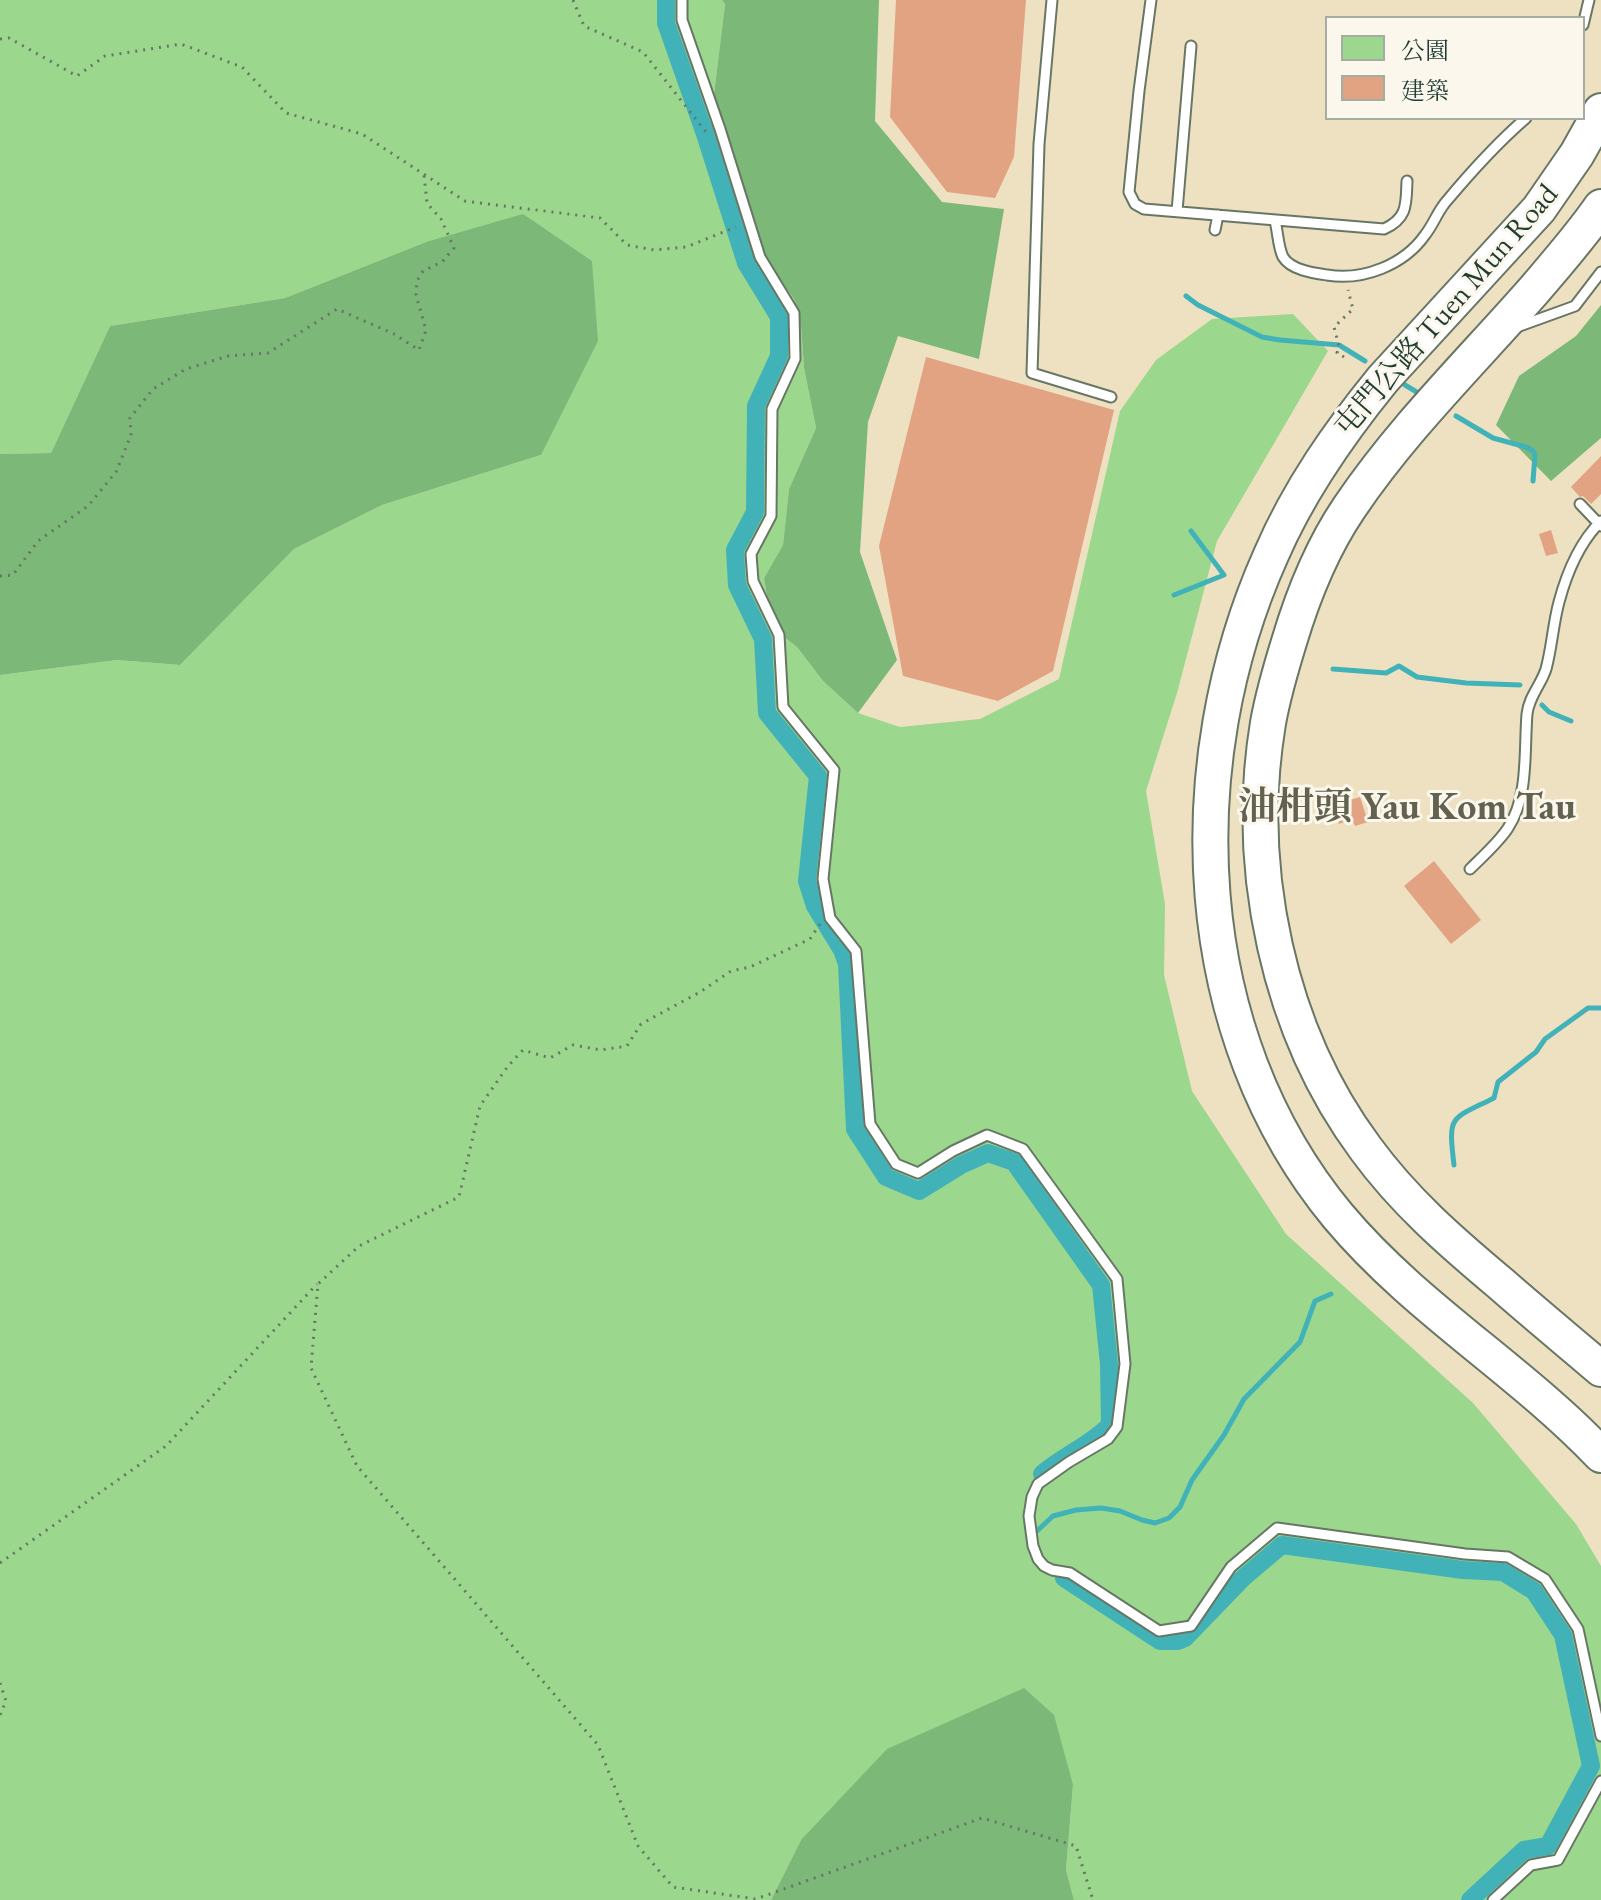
<!DOCTYPE html>
<meta charset="utf-8">
<style>
body{margin:0}
#map{position:relative;width:1601px;height:1900px;overflow:hidden;background:#eee1c1;font-family:"EB Garamond","Noto Serif TC",serif}
canvas{display:block}
.legend{position:absolute;left:1325px;top:16px;width:260px;height:104px;box-sizing:border-box;background:#fbf7ec;border:2px solid #a3ada2;margin:0;padding:10px 14px;list-style:none;font-size:24px;color:#1f3d34}
.legend li{display:flex;align-items:center;gap:16px;height:40px}
.legend b{width:40px;border:2px solid #a3ada2}
</style>
<div id="map">
<canvas width="1601" height="1900"></canvas>
<ul class="legend">
<li><b style="height:22px;background:#9bd88d"></b>公園</li>
<li><b style="height:22px;background:#e1a382"></b>建築</li>
</ul>
</div>
<script>
const ctx = document.querySelector('canvas').getContext('2d');
ctx.lineJoin = 'round';
function paint(path, color) { ctx.fillStyle = color; ctx.fill(path, 'evenodd'); }
function stroke(path, color, width, dash) { ctx.strokeStyle = color; ctx.lineWidth = width; ctx.lineCap = dash ? 'butt' : 'round'; ctx.setLineDash(dash || []); ctx.stroke(path); }
function write(font, color, halo, rows, align = 'center') {
  ctx.font = font + ' "EB Garamond","Noto Serif TC",serif'; ctx.lineWidth = 6; ctx.setLineDash([]); ctx.textBaseline = 'middle'; ctx.strokeStyle = halo; ctx.fillStyle = color; for (const [text, x, y, turn = 0] of rows) {
    ctx.save(); ctx.translate(x, y); ctx.rotate((+turn || 0) * Math.PI / 180); ctx.textAlign = isNaN(turn) ? turn : align; if (halo) ctx.strokeText(text, 0, 0); ctx.fillText(text, 0, 0); ctx.restore();
  }
}
paint(new Path2D(`
 M0,0H722L725,4L710,127L728,194L757,248L794,299L801,326L804,368L816,428L789,489L783,545L764,578L772,628L797,647L823,681L858,713L900,727L980,719L1059,679L1120,411L1156,360L1212,319L1293,314L1328,351L1217,541L1177,693L1146,791L1165,904L1164,975L1192,1091L1286,1234L1473,1403L1576,1524L1601,1566V1900H1074L1066,1870L1073,1785L801,1840L771,1900H0V675L117,660L180,665L294,549L382,505L541,455L426,242L285,298L110,326L51,453L0,454Z`), '#9bd88d');
paint(new Path2D(`
 M722,0H879L875,121L942,202L1004,209L979,359L898,336L868,422L860,552L897,660L858,713L823,681L797,647L772,628L764,578L783,545L789,489L816,428L804,368L801,326L794,299L757,248L728,193L710,127L725,4Z
 M523,214L592,261L598,341L541,455L382,505L294,549L180,665L117,660L0,675V454L51,453L110,326L285,298L426,242Z
 M1601,305V438L1551,481L1496,425L1519,376L1576,336Z
 M1024,1688L1054,1715L1073,1785L1066,1870L1074,1900H771L801,1840L887,1749Z`), '#7cb878');
stroke(new Path2D(`
 M1186,296L1198,305L1262,337L1280,340L1339,345L1365,361
 M1405,385L1420,394
 M1456,416L1493,438L1526,447L1533,451L1535,455L1533,481
 M1174,595L1224,575L1191,531
 M1333,669L1386,673L1399,666L1417,677L1466,683L1520,685
 M1542,705L1549,712L1571,721
 M1454,1165C1448,1114 1450,1120 1494,1098L1498,1082L1536,1052L1545,1039L1588,1008H1601
 M1037,1531L1053,1516L1076,1510L1101,1508L1120,1511L1142,1520L1155,1523L1169,1518L1180,1507L1192,1480L1224,1435L1244,1399L1300,1342L1315,1301L1331,1294`), '#42b2b9', 5);
stroke(new Path2D(`
 M666,0V23L705,134L746,263L779,317V356L756,406L755,512L735,550L737,585L763,639L767,713L818,776L807,881L815,906L842,950L847,964L855,1129L886,1177L919,1191L961,1165L988,1153L1014,1162L1101,1285L1109,1364L1110,1425C1090,1445 1063,1456 1042,1474
 M1064,1578L1160,1641H1178L1185,1638L1243,1578L1282,1545L1463,1570L1503,1572L1534,1591L1563,1635L1591,1766L1548,1846L1524,1850L1470,1900`), '#42b2b9', 18);
paint(new Path2D(`
 M896,0H1026L1014,157L995,198L947,192L890,117Z
 M926,357L1114,410L1053,671L998,701L903,676L879,546Z
 M1601,456V494L1591,504L1583,496L1580,497L1571,487Z
 M1551,530L1558,553L1546,556L1539,534Z
 M1360,797L1368,822L1355,826L1352,819L1339,824L1333,805Z
 M1434,861L1481,920L1451,944L1404,886Z`), '#e1a382');
const lane = new Path2D(`
 M682,0V20L720,129L760,257L794,313L795,359L772,409L771,516L751,554L753,581L779,635L783,707L834,770L823,879L830,918L856,951L870,1124L896,1164L918,1173L953,1151L987,1135L1023,1149L1117,1279L1125,1364L1117,1427L1108,1439L1069,1462L1038,1484L1032,1497L1029,1516L1033,1546L1038,1559L1044,1566L1052,1570L1070,1573L1159,1631L1191,1626L1231,1567L1277,1528L1465,1554L1508,1557L1545,1579L1578,1629L1601,1736
 M1052,0L1039,144L1032,373L1111,397
 M1151,0L1139,91L1129,192L1135,204L1144,209L1384,229C1408,218 1406,204 1407,181
 M1583,25L1589,0
 M1177,211L1191,46
 M1275,221C1278,232 1278,247 1283,257C1291,270 1313,273 1327,275C1363,281 1404,265 1425,235C1433,225 1437,213 1445,203C1470,173 1496,144 1526,118
 M1215,230L1218,215
 M1517,327L1575,306L1601,272
 M1580,504L1601,526
 M1470,869C1482,857 1499,842 1508,828C1529,796 1524,750 1527,714C1529,696 1541,685 1546,669C1552,647 1553,624 1559,602C1567,572 1579,543 1601,521
 M1493,1900L1531,1865L1558,1860L1601,1781`);
const highway = new Path2D(`
 M1601,111L1577,154L1539,209L1383,379C1339,433 1299,490 1271,555C1177,765 1187,1034 1338,1216C1415,1308 1519,1369 1601,1455
 M1601,207C1581,236 1558,262 1535,289C1472,361 1403,428 1349,508C1322,548 1303,595 1289,642C1281,668 1273,695 1268,723C1244,868 1278,1031 1366,1149C1404,1201 1451,1242 1500,1283C1533,1312 1567,1340 1601,1369`);
stroke(lane, '#677665', 13);
stroke(highway, '#677665', 38);
stroke(new Path2D(`
 M573,0L584,26L643,52L706,132
 M0,39L9,38L77,76L105,56L181,44L242,67L286,113L362,134L465,201L600,218L627,245L654,250L686,247L736,227
 M1344,357L1337,353L1339,346L1334,327L1353,309L1348,290
 M0,576L13,575L38,541L88,506L116,472L131,435L130,418L153,389L186,369L228,356L268,353L337,309L394,334L419,350L426,330L416,295L417,281L423,271L442,262L454,248L441,219L427,203L424,175
 M820,924L810,939L750,967L731,971L700,992L641,1024L627,1046L601,1050L573,1045L550,1058L523,1050L508,1066L480,1106L459,1197L359,1246L318,1284L311,1368L357,1466L598,1745L638,1846L673,1887L756,1899L982,1818L1076,1846L1093,1900
 M0,1563L166,1446L317,1284
 M0,1683L6,1701L0,1715`), '#677665', 3, [2, 6]);
stroke(lane, '#fff', 9);
stroke(highway, '#fff', 34);
write('30px', '#1f3d34', '#fbf7ec', [
 ["屯門公路 Tuen Mun Road",1447,311,-49]
]);
write('bold 38px', '#63614f', '#fbf7ec', [
 ["油柑頭 Yau Kom Tau",1407,809]
]);
</script>
